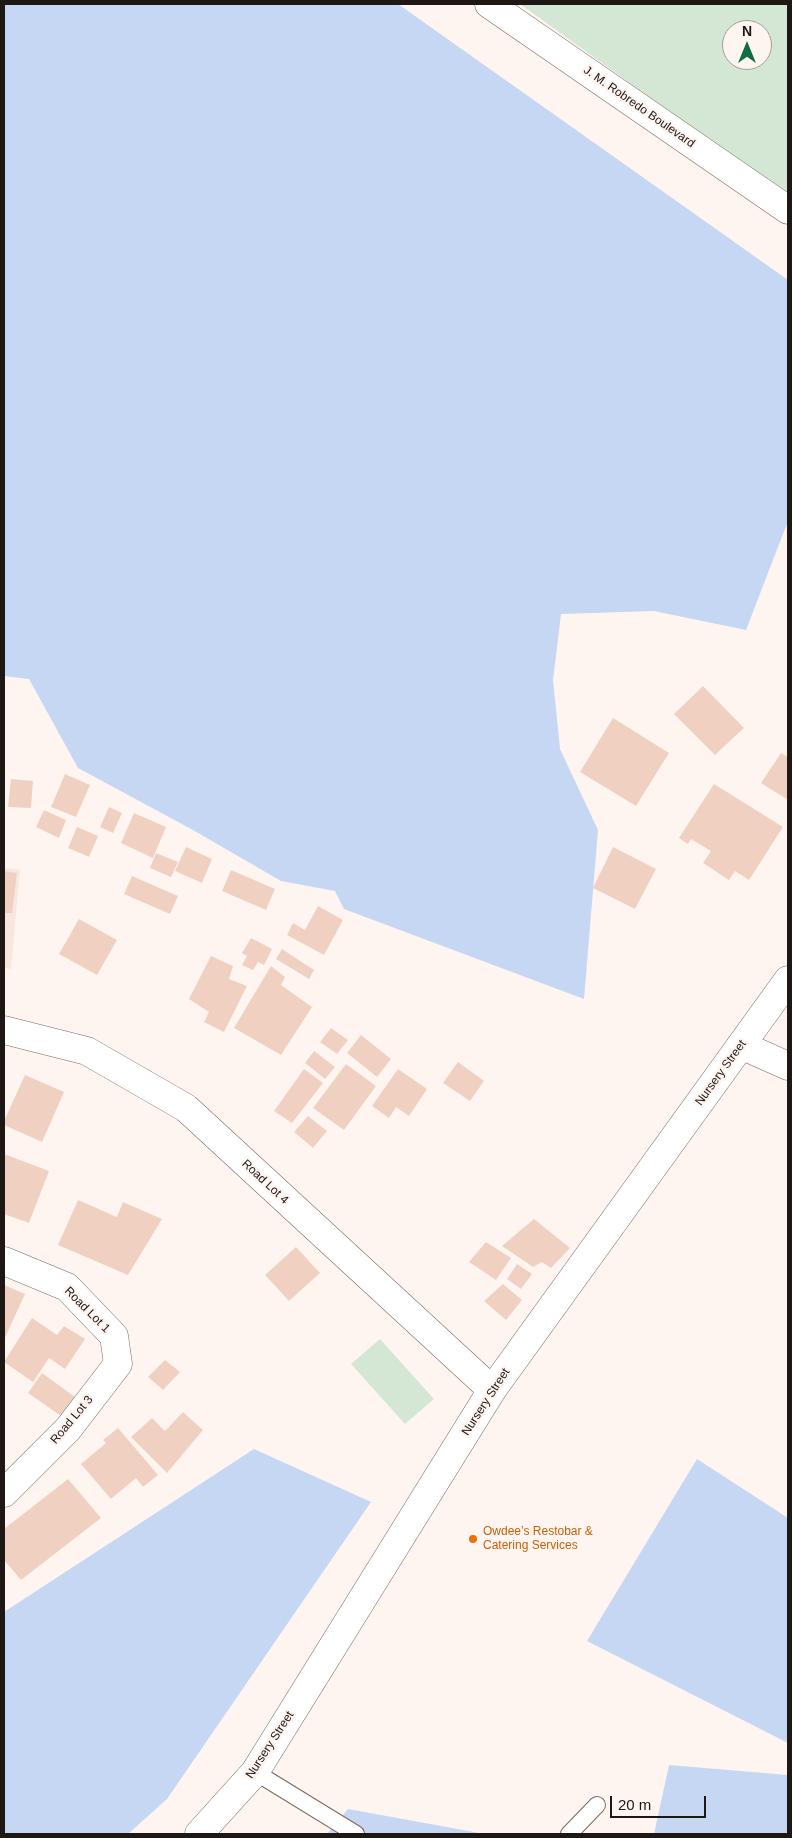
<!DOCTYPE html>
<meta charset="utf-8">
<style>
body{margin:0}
#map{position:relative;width:792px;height:1838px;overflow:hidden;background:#fef5f1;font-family:Helvetica,sans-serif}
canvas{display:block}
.frame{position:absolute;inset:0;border:5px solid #1e1713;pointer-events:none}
.north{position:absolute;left:722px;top:20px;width:50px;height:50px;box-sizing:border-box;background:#fef5f1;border:1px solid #a49c98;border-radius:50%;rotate:0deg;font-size:14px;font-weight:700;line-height:20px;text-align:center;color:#1e1713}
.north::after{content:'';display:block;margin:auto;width:18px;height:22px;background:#0f6d41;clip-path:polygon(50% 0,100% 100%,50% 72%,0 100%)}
.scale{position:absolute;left:610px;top:1796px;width:96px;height:22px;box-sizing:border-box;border:2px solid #1e1713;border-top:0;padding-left:6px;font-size:15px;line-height:18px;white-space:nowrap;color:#1e1713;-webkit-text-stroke:4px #fef5f1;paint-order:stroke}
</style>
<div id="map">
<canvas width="792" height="1838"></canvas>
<div class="frame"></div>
<div class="north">N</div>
<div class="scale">20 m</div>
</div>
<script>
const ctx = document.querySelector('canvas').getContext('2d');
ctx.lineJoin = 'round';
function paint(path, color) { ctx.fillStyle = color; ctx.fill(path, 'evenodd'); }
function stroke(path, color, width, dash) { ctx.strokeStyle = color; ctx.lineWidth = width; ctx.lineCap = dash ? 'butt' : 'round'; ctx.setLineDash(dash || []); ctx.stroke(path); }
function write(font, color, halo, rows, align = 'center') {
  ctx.font = font + ' Helvetica,sans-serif'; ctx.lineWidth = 5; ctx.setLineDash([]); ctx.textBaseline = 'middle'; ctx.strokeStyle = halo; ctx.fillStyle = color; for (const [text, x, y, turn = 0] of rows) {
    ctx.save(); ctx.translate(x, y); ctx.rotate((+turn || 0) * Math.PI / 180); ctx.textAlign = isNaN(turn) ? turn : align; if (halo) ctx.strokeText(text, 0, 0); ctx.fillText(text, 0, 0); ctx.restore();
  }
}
paint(new Path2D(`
 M4,868L20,870L11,969L4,968Z`), '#f8e7de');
paint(new Path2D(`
 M520,4H788V197ZM732,30H762V60H732Z
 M380,1339L434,1399L405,1424L351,1364Z`), '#d4e7d5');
paint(new Path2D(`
 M4,4H398L788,280V521L746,630L654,611L561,614L553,680L560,749L598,830L584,999L344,909L335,891L281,881L193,830L78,768L29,679L4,676Z
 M254,1449L371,1502L167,1799L128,1834H4V1612Z
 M697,1459L788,1518V1743L587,1641Z
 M669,1765L788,1775V1834H654Z
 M348,1809L485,1834H327Z`), '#c5d7f2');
paint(new Path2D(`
 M703,686L744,728L715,755L674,714Z
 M613,718L669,753L636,806L580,772Z
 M781,753L788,757V800L761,783Z
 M65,774L90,785L76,817L51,807Z
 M11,779L33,781L31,808L8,807Z
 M714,784L783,827L749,880L735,871L729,880L703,863L711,851L691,839L688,844L679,838Z
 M109,807L122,813L113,833L100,827Z
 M44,810L66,820L59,838L36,827Z
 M134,813L166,827L153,858L121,843Z
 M77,827L98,836L89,857L68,848Z
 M186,847L212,859L202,883L175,871Z
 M613,847L656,869L635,909L593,888Z
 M156,853L178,862L171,877L150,868Z
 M231,870L275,889L266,910L222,891Z
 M4,871L17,873L12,913H4Z
 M132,876L178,896L170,914L124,894Z
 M318,906L343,920L324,955L287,935L293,923L305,930Z
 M79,919L117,940L97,975L59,954Z
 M251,938L272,949L264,965L258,962L253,970L242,965L247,956L242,953Z
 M282,949L314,970L309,979L276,959Z
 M211,956L233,966L229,979L247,986L224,1032L204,1022L209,1012L189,999Z
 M271,966L285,977L281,985L312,1007L281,1055L234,1028Z
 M331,1028L348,1040L337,1054L320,1042Z
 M361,1035L391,1059L377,1077L347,1053Z
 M314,1051L335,1067L325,1079L305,1063Z
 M458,1062L484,1081L470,1101L443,1083Z
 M346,1064L376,1086L344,1130L313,1108Z
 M304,1069L323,1083L292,1123L274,1111Z
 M398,1069L427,1089L409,1116L396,1107L389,1118L372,1106Z
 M25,1075L64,1092L42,1142L4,1125V1121Z
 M308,1116L327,1131L313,1148L294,1132Z
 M4,1154L49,1171L29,1223L4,1214Z
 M78,1200L117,1217L123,1202L162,1219L128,1275L58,1245Z
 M534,1219L570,1248L551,1268L542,1262L533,1267L502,1246Z
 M486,1242L511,1258L496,1280L469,1262Z
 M296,1247L320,1273L289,1301L265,1275Z
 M517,1264L532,1274L521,1289L507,1279Z
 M503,1284L522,1300L506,1320L484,1301Z
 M4,1285L25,1294L4,1340Z
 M32,1318L57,1335L64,1326L85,1339L65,1369L49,1358L33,1382L4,1362Z
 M165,1360L180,1372L163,1390L148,1377Z
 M42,1373L75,1397L61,1416L28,1393Z
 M183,1412L203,1430L167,1473L131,1437L152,1418L165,1431Z
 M118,1428L158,1475L143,1487L136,1478L111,1499L81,1464L106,1443L103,1440Z
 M68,1479L101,1518L21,1580L4,1560V1529Z`), '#f0d0c0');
const service = new Path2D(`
 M255,1772L356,1834
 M569,1834L597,1805`);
const minor = new Path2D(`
 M4,1030L87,1051L186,1108L492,1390
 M741,1045L788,1066
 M4,1261L67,1287L114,1336L118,1364L68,1429L4,1493`);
const secondary = new Path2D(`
 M489,4L788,210
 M199,1834L255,1772L492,1390L788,980`);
stroke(service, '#79675d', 18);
stroke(minor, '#79675d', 29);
stroke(secondary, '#79675d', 29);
stroke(service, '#fff', 16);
stroke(minor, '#fff', 28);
stroke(secondary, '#fff', 28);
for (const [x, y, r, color] of [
 [473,1539,5,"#e8710a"]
]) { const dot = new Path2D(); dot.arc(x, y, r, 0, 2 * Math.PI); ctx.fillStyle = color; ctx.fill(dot); stroke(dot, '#fef5f1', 2); }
write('12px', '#1e1713', '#fef5f1', [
 ["J. M. Robredo Boulevard",639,107,35],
 ["Nursery Street",721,1073,-54],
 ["Road Lot 4",265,1182,43],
 ["Road Lot 1",87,1310,45],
 ["Nursery Street",486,1402,-57],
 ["Road Lot 3",72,1420,-50],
 ["Nursery Street",270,1745,-57]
]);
write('12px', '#c56008', '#fef5f1', [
 ["Owdee’s Restobar &",483,1532],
 ["Catering Services",483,1546]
], 'left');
</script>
